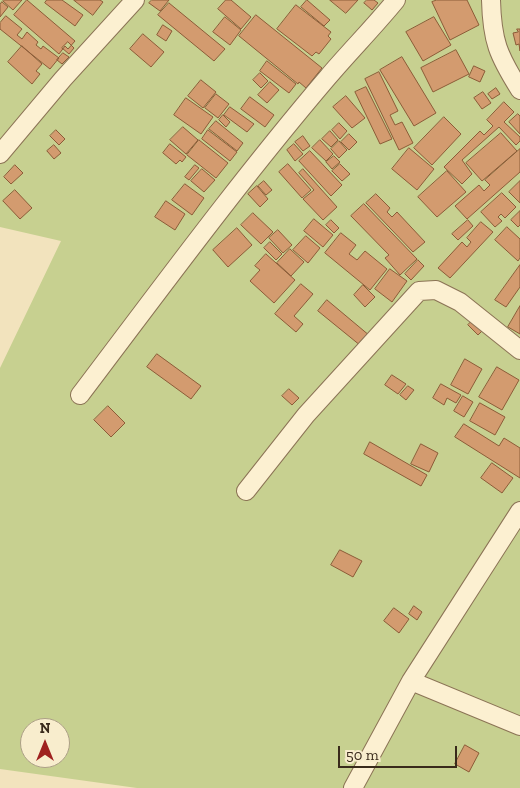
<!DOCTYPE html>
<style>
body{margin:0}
#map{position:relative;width:520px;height:788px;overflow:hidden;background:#f2e3bd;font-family:"Zilla Slab",serif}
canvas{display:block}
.north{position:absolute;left:20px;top:718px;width:50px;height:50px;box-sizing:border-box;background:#f8edcd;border:1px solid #ac9f86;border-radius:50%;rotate:0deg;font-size:14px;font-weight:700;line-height:20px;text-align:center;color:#392a1b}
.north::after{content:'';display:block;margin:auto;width:18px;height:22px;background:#9f221f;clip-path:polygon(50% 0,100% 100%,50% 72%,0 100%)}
.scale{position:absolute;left:338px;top:746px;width:119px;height:22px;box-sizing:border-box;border:2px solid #392a1b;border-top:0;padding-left:6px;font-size:15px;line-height:18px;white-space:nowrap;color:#392a1b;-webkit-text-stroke:4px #f8edcd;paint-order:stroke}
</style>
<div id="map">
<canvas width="520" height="788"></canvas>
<div class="north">N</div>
<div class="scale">50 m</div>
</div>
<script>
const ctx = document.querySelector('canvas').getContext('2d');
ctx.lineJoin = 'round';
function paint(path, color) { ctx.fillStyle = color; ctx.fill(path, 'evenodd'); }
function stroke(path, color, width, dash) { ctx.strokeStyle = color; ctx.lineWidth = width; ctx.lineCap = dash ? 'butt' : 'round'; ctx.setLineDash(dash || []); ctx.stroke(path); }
paint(new Path2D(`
 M0,0H520V788H137L0,769V368L61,241L0,227ZM30,728H60V758H30Z`), '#c7d090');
const building = new Path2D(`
 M4,0H22L13,10L3,1Z
 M27,0L75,41L68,49L65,46L59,54L14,15Z
 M47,0H62L83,15L75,26L45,3Z
 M74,0H100L103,2L93,15Z
 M152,0H169L160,11L149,3Z
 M226,0H231L251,17L241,29L218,9Z
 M307,0L330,20L324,26L301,7Z
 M330,0H358L346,13Z
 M367,0H374L378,3L372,10L364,3Z
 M437,0H467L479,25L450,40L432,2Z
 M2,2L8,7L0,17V5Z
 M169,3L225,49L214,61L158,15Z
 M296,5L331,32L328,36L331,39L319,54L316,52L312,56L277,29Z
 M256,15L322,68L306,88L299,82L298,84L239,36Z
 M6,16L22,29L17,35L22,39L27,32L38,42L36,45L41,49L43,46L59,58L50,69L0,29V23Z
 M225,17L241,30L230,45L213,32Z
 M434,17L451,45L423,61L406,32Z
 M163,25L172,31L166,41L157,35Z
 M517,29H520V51L519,44L516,45L513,33L518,32Z
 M143,34L164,52L151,67L130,49Z
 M68,42L74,48L69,54L62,48Z
 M22,46L42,64L36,71L40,74L32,84L8,62Z
 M456,50L469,74L433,92L421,68Z
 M63,53L69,57L62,64L57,60Z
 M402,57L436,113L414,126L380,70Z
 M267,61L296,84L289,93L260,71Z
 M474,66L485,71L480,82L469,77Z
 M379,72L398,111L390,115L395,125L402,122L413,143L399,150L365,79Z
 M260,73L268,81L261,88L253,80Z
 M201,80L216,92L203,108L188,96Z
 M270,82L279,90L267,103L258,95Z
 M366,87L392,139L380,144L355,92Z
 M496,88L500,94L492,99L488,94Z
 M483,92L491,103L482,109L474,98Z
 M216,94L229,104L218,118L205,108Z
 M346,96L365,118L352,128L333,107Z
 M250,97L274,115L265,127L241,109Z
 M186,98L213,117L201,134L174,115Z
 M504,102L514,112L504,122L520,137V141L516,145L499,127L462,160L472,174L462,184L444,167L480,131L484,135L493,126L487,120Z
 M230,107L254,124L247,132L224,115Z
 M518,114L520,116V134L509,122Z
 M223,115L230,122L226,127L219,120Z
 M444,117L461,134L432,165L414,148Z
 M216,121L243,143L237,151L209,129Z
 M339,123L347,131L340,139L332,130Z
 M183,127L198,140L186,154L170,140Z
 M56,130L65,139L59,145L50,136Z
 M208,130L237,152L230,161L202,139Z
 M330,131L338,140L331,147L322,139Z
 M501,133L517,151L482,181L466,163Z
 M349,134L357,142L349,150L341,142Z
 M303,136L310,146L303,151L295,142Z
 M199,140L228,163L216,178L187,155Z
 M320,140L333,154L326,161L312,148Z
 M339,141L347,150L339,158L331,149Z
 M170,144L186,157L182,162L180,160L176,164L163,153Z
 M294,144L303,154L295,161L287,150Z
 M54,145L61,153L54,159L47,151Z
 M409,148L434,169L417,190L392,169Z
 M520,149V172L467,219L455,206L479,185L484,191L490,185L485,180Z
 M310,151L342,185L331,196L299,161Z
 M334,156L340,162L332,169L326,162Z
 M288,164L311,190L302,198L279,172Z
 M340,164L350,174L342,181L332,171Z
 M15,165L23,173L11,184L4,177Z
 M195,165L199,168L189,180L185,177Z
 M202,169L215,180L204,192L191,181Z
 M303,169L337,207L323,220L303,199L314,190L299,173Z
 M447,171L466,192L437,217L418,197Z
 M264,181L272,190L266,195L258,186Z
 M520,181V203L509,192Z
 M185,184L204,198L192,215L172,200Z
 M257,186L268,199L260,207L248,194Z
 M15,190L32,208L20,219L3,201Z
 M502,193L516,207L505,218L501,214L498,217L502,221L495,227L481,212Z
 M376,194L390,208L387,212L392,217L397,212L425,242L413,252L366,203Z
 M166,201L185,214L175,230L155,217Z
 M364,204L417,259L400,275L385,258L389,255L351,216Z
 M520,211V225L518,227L511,220Z
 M253,213L273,232L261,244L241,225Z
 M314,219L333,235L323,247L304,231Z
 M331,220L339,228L334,233L326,225Z
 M468,220L473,226L458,240L452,234Z
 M481,222L493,232L450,278L438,268L462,242L467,247L471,242L467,238Z
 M507,227L520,239V258L518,261L495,240Z
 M237,228L252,245L228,267L213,250Z
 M278,230L292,245L283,253L269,238Z
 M341,233L356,245L349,254L357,260L365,251L387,269L370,290L325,253Z
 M306,236L320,248L308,263L293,250Z
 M270,242L282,254L276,260L264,248Z
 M290,249L304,262L291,276L277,263Z
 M266,254L295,280L274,303L250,281L260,270L255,266Z
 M418,260L424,266L411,280L405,274Z
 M520,265V287L506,307L495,300Z
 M390,269L407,281L392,302L375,289Z
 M301,284L313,294L294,316L303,324L296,332L275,314Z
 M363,285L375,297L365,307L354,295Z
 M327,300L370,336L361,346L318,311Z
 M520,306V334L508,327Z
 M474,319L484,329L478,335L468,325Z
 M157,354L201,386L191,399L147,367Z
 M465,359L482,369L468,394L451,385Z
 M497,367L519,380L502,410L479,397Z
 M392,375L406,384L398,394L385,385Z
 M441,384L461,395L456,403L447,398L444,405L433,398Z
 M408,386L414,390L406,400L400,395Z
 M289,389L299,398L292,405L282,396Z
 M463,396L473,402L464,417L454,411Z
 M480,403L505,417L495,435L470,421Z
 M108,406L125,423L111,437L94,420Z
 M464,424L499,446L504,438L520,448V478L455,437Z
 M370,442L427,475L421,486L364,454Z
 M421,444L438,453L429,472L411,464Z
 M492,463L513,478L502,493L481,478Z
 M340,550L362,561L353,577L331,565Z
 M414,606L422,612L417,620L409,614Z
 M394,608L409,619L399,633L384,621Z
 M465,745L479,753L469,772L455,764Z`);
paint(building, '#d39b6f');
stroke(building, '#8c5c38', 1);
const minor = new Path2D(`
 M491,0C492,41 498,55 520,90
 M0,154L63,79L135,0
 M80,395C161,288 241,179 328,77C350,51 374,27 396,0
 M246,491L306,415L419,291L436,290L460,302L520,350
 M411,681L520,726
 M353,788L411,681L520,511`);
stroke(minor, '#8b7355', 20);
stroke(minor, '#fcf0d1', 18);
</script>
